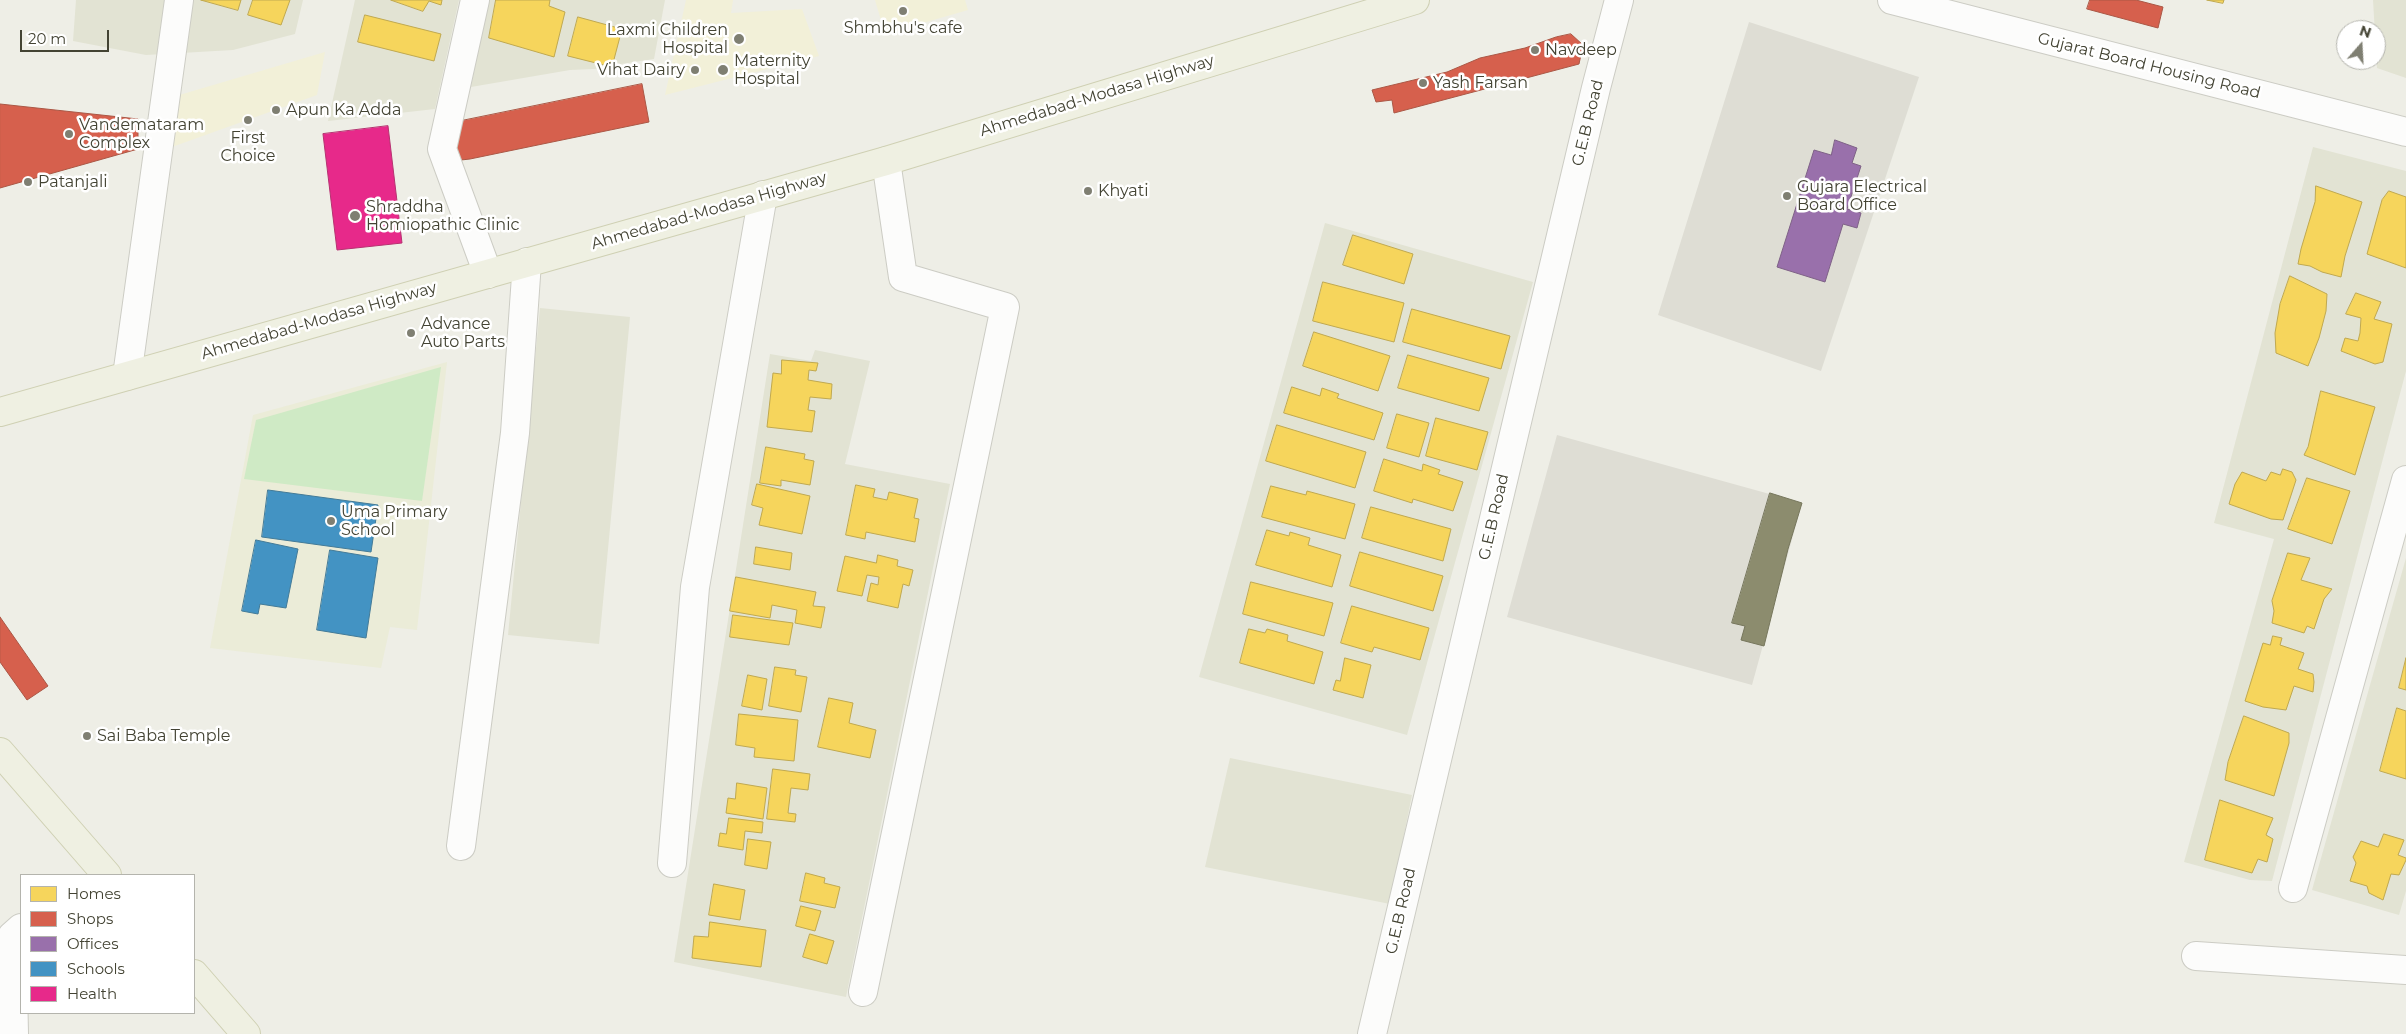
<!DOCTYPE html>
<style>
body{margin:0}
#map{position:relative;width:2406px;height:1034px;overflow:hidden;background:#eeeee6;font-family:Montserrat,sans-serif}
canvas{display:block}
.legend{position:absolute;left:20px;top:874px;width:175px;height:140px;box-sizing:border-box;background:#fff;border:1px solid #b4b4ad;margin:0;padding:6px 9px;list-style:none;font-size:15px;color:#434333}
.legend li{display:flex;align-items:center;gap:10px;height:25px}
.legend b{width:25px;border:1px solid #b4b4ad}
.north{position:absolute;left:2336px;top:20px;width:50px;height:50px;box-sizing:border-box;background:#fff;border:1px solid #b4b4ad;border-radius:50%;rotate:19deg;font-size:14px;font-weight:700;line-height:20px;text-align:center;color:#434333}
.north::after{content:'';display:block;margin:auto;width:18px;height:22px;background:#7f7f72;clip-path:polygon(50% 0,100% 100%,50% 72%,0 100%)}
.scale{position:absolute;left:20px;top:30px;width:89px;height:22px;box-sizing:border-box;border:2px solid #434333;border-top:0;padding-left:6px;font-size:15px;line-height:18px;white-space:nowrap;color:#434333;-webkit-text-stroke:4px #fff;paint-order:stroke}
</style>
<div id="map">
<canvas width="2406" height="1034"></canvas>
<ul class="legend">
<li><b style="height:14px;background:#f6d55c"></b>Homes</li>
<li><b style="height:14px;background:#d6604d"></b>Shops</li>
<li><b style="height:14px;background:#9970ab"></b>Offices</li>
<li><b style="height:14px;background:#4393c3"></b>Schools</li>
<li><b style="height:14px;background:#e7298a"></b>Health</li>
</ul>
<div class="north">N</div>
<div class="scale">20 m</div>
</div>
<script>
const ctx = document.querySelector('canvas').getContext('2d');
ctx.lineJoin = 'round';
function paint(path, color) { ctx.fillStyle = color; ctx.fill(path, 'evenodd'); }
function stroke(path, color, width, dash) { ctx.strokeStyle = color; ctx.lineWidth = width; ctx.lineCap = dash ? 'butt' : 'round'; ctx.setLineDash(dash || []); ctx.stroke(path); }
function write(font, color, halo, rows, align = 'center') {
  ctx.font = font + ' Montserrat,sans-serif'; ctx.lineWidth = 5; ctx.setLineDash([]); ctx.textBaseline = 'middle'; ctx.strokeStyle = halo; ctx.fillStyle = color; for (const [text, x, y, turn = 0] of rows) {
    ctx.save(); ctx.translate(x, y); ctx.rotate((+turn || 0) * Math.PI / 180); ctx.textAlign = isNaN(turn) ? turn : align; if (halo) ctx.strokeText(text, 0, 0); ctx.fillText(text, 0, 0); ctx.restore();
  }
}
paint(new Path2D(`
 M76,0H303L295,34L233,50L146,55L73,41Z
 M355,0H459L435,109L328,121Z
 M488,0H665L654,59L621,64L616,68L570,70L471,87Z
 M2373,0H2406V78L2377,68Z
 M2313,147L2406,171V371L2272,881L2250,880L2184,862L2274,539L2214,523Z
 M1325,223L1533,282L1407,735L1199,677Z
 M540,308L630,317L599,644L508,635Z
 M815,350L870,361L845,464L950,484L846,997L674,962L770,354L811,361Z
 M2406,558V891L2399,915L2312,890Z
 M1230,758L1412,795L1390,904L1205,867Z`), '#e2e3d3');
paint(new Path2D(`
 M686,0H733L731,13L802,9L819,56L665,95Z
 M875,0H965L968,10L885,34Z
 M325,52L317,95L158,152L176,96Z`), '#f2f0d8');
paint(new Path2D(`
 M1749,22L1919,77L1821,371L1658,315Z
 M1557,435L1802,503L1752,685L1507,617Z`), '#deddd4');
paint(new Path2D(`
 M447,362L417,630L390,627L381,668L210,648L253,415Z`), '#ebecd8');
paint(new Path2D(`
 M441,367L422,501L244,479L256,420Z`), '#cfeac5');
const homes = new Path2D(`
 M201,0H241L238,10Z
 M253,0H290L281,25L248,15Z
 M391,0H442L441,5L429,1L423,11Z
 M496,0H550L549,6L565,12L554,57L489,38Z
 M2207,0H2224L2223,3Z
 M365,15L441,34L434,61L358,42Z
 M578,17L622,29L612,67L568,56Z
 M2316,186L2362,202L2345,256L2341,277L2322,272L2310,266L2298,264L2301,249L2315,202Z
 M2389,191L2406,197V268L2367,254L2382,200Z
 M1353,235L1413,254L1404,284L1343,265Z
 M2290,276L2327,294L2326,311L2319,338L2308,366L2276,353L2275,333L2280,304Z
 M1323,282L1404,303L1394,342L1313,321Z
 M2356,293L2381,302L2374,319L2392,324L2383,362L2375,364L2341,351L2345,338L2358,341L2360,333L2361,318L2346,314Z
 M1412,309L1510,336L1501,369L1403,342Z
 M1314,332L1390,356L1378,391L1303,366Z
 M1408,355L1489,378L1479,411L1398,388Z
 M782,360L818,363L816,371L809,370L808,380L832,384L831,399L810,397L808,410L815,411L812,432L767,427L773,373L781,374Z
 M1292,387L1320,396L1322,388L1339,394L1337,398L1383,413L1374,440L1284,413Z
 M2321,391L2375,407L2355,475L2304,455L2308,447Z
 M1397,414L1429,423L1419,457L1387,448Z
 M1436,418L1488,432L1477,470L1426,456Z
 M1277,425L1366,452L1355,488L1266,461Z
 M766,447L805,454L804,459L814,461L810,485L781,480V486L760,483Z
 M1384,459L1422,471L1423,464L1440,470L1438,474L1463,482L1453,511L1413,499L1412,503L1374,491Z
 M2283,469L2292,472L2296,480L2283,520L2271,519L2229,504L2235,484L2242,472L2266,481L2271,472L2280,475Z
 M2307,478L2350,491L2332,544L2288,529Z
 M757,484L810,496L802,534L759,525L763,508L752,505Z
 M856,485L875,489L873,497L887,500L889,492L918,499L914,518L919,519L915,542L866,532L865,539L846,535Z
 M1271,486L1306,495L1307,491L1355,504L1345,539L1262,517Z
 M1371,507L1451,529L1443,561L1362,538Z
 M1267,530L1289,536L1290,532L1310,538L1308,545L1341,555L1332,587L1256,565Z
 M756,547L792,553L790,570L754,564Z
 M1360,552L1443,576L1433,611L1350,586Z
 M2288,553L2310,558L2301,580L2332,589L2324,599L2314,629L2307,626L2304,633L2272,623L2274,611L2272,601Z
 M878,555L898,560L897,566L913,570L909,586L903,584L898,608L867,601L871,583L878,585L879,577L867,575L862,596L837,591L845,556L876,563Z
 M736,577L816,592L813,606L825,607L821,628L795,623L797,610L772,605L770,618L730,611Z
 M1251,582L1333,603L1324,636L1243,614Z
 M1352,606L1429,628L1420,660L1374,647L1372,652L1341,643Z
 M733,615L793,623L789,645L730,637Z
 M1249,629L1265,633L1267,629L1288,635L1287,641L1323,652L1314,684L1240,663Z
 M2273,636L2282,638L2280,645L2304,653L2298,669L2313,674L2314,682L2313,692L2294,686L2286,710L2263,707L2245,701L2263,643L2270,645Z
 M1345,658L1371,665L1363,698L1333,690L1336,680L1340,681Z
 M2406,658V690L2399,688Z
 M775,667L796,670L795,675L807,677L801,712L769,706Z
 M748,675L767,679L762,710L742,706Z
 M829,698L853,703L849,723L876,730L870,758L818,747Z
 M2397,708L2406,711V779L2380,771Z
 M739,714L798,720L794,761L754,757L755,748L736,745Z
 M2244,716L2289,733V743L2274,796L2225,780L2228,762Z
 M773,769L810,774L808,790L791,788L788,813L796,814L795,822L767,819Z
 M737,783L767,788L763,819L726,813L728,798L735,799Z
 M2220,800L2273,818L2266,835L2273,839L2267,862L2258,859L2252,873L2205,860Z
 M729,818L763,822L762,833L745,831L743,850L718,846L720,833L726,834Z
 M2384,834L2404,840L2398,855L2406,858V860L2399,875L2391,874L2383,900L2369,893L2367,886L2350,881L2356,863L2353,857L2361,841L2378,847Z
 M748,839L771,842L767,869L745,865Z
 M806,873L825,878L824,883L840,887L835,908L800,901Z
 M714,884L745,890L740,920L709,915Z
 M801,906L821,911L815,931L796,926Z
 M710,922L766,930L761,967L692,958L694,936L708,937Z
 M810,934L834,941L827,964L803,957Z`);
paint(homes, '#f6d55c');
stroke(homes, '#c0a950', 1);
const shops = new Path2D(`
 M2090,0H2136L2163,7L2158,28L2087,9Z
 M1571,34L1583,45L1579,64L1394,113L1392,100L1376,102L1372,90L1447,72L1480,58L1525,48L1556,37Z
 M642,84L649,122L470,159L461,160L455,154L461,121Z
 M0,104L138,119V149L0,188Z
 M0,617L48,686L27,700L0,662Z`);
paint(shops, '#d6604d');
stroke(shops, '#aa5745', 1);
const offices = new Path2D(`
 M1835,140L1857,148L1852,163L1861,166L1847,209L1861,213L1857,228L1843,224L1825,282L1777,267L1814,150L1831,155Z`);
paint(offices, '#9970ab');
stroke(offices, '#7f6287', 1);
const schools = new Path2D(`
 M268,490L378,505L371,552L262,537Z
 M256,540L298,549L286,608L260,604L258,614L242,611Z
 M330,550L378,558L366,638L317,630Z`);
paint(schools, '#4393c3');
stroke(schools, '#437b98', 1);
const health = new Path2D(`
 M388,126L402,243L337,250L323,134Z`);
paint(health, '#e7298a');
stroke(health, '#b63170', 1);
const industry = new Path2D(`
 M1770,493L1802,503L1788,549L1764,646L1741,640L1745,626L1732,623Z`);
paint(industry, '#8c8c6e');
stroke(industry, '#76765c', 1);
const minor = new Path2D(`
 M475,0L442,149L488,274
 M127,376L179,0
 M461,846L515,433L527,262
 M672,863L695,587L763,195
 M2293,888L2406,480
 M2196,956L2406,970
 M863,992L1005,307L903,277L886,161
 M14,1034L12,936L21,928`);
const tertiary = new Path2D(`
 M1892,0L2406,132
 M1372,1034L1596,88L1619,0`);
const primary = new Path2D(`
 M0,412L886,161L1415,0
 M0,752L107,875
 M194,974L246,1034`);
stroke(minor, '#ccccc4', 30);
stroke(tertiary, '#ccccc4', 30);
stroke(primary, '#cfd0b3', 30);
stroke(minor, '#fcfcfb', 28);
stroke(tertiary, '#fcfcfb', 28);
stroke(primary, '#eff0e2', 28);
for (const [x, y, r, color] of [
 [903,11,5,"#7f7f72"],
 [739,39,6,"#7f7f72"],
 [1535,50,5,"#7f7f72"],
 [695,70,5,"#7f7f72"],
 [723,70,6,"#7f7f72"],
 [1423,83,5,"#7f7f72"],
 [276,110,5,"#7f7f72"],
 [248,120,5,"#7f7f72"],
 [69,134,5,"#7f7f72"],
 [28,182,5,"#7f7f72"],
 [1088,191,5,"#7f7f72"],
 [1787,196,5,"#7f7f72"],
 [355,216,6,"#7f7f72"],
 [411,333,5,"#7f7f72"],
 [331,521,5,"#7f7f72"],
 [87,736,5,"#7f7f72"]
]) { const dot = new Path2D(); dot.arc(x, y, r, 0, 2 * Math.PI); ctx.fillStyle = color; ctx.fill(dot); stroke(dot, '#fff', 2); }
write('16px', '#434333', '#fff', [
 ["Shmbhu's cafe",903,28,"center"],
 ["Laxmi Children",728,30,"right"],
 ["Hospital",728,48,"right"],
 ["Navdeep",1545,50],
 ["Maternity",734,61],
 ["Hospital",734,79],
 ["Vihat Dairy",685,70,"right"],
 ["Yash Farsan",1433,83],
 ["Apun Ka Adda",286,110],
 ["Vandemataram",79,125],
 ["Complex",79,143],
 ["First",248,138,"center"],
 ["Choice",248,156,"center"],
 ["Patanjali",38,182],
 ["Gujara Electrical",1797,187],
 ["Board Office",1797,205],
 ["Khyati",1098,191],
 ["Shraddha",366,207],
 ["Homiopathic Clinic",366,225],
 ["Advance",421,324],
 ["Auto Parts",421,342],
 ["Uma Primary",341,512],
 ["School",341,530],
 ["Sai Baba Temple",97,736]
], 'left');
write('16px', '#434333', '#fff', [
 ["Gujarat Board Housing Road",2149,66,14],
 ["Ahmedabad-Modasa Highway",1097,96,-17],
 ["G.E.B Road",1588,123,-76],
 ["Ahmedabad-Modasa Highway",709,211,-16],
 ["Ahmedabad-Modasa Highway",319,321,-16],
 ["G.E.B Road",1494,517,-77],
 ["G.E.B Road",1401,911,-77]
]);
</script>
